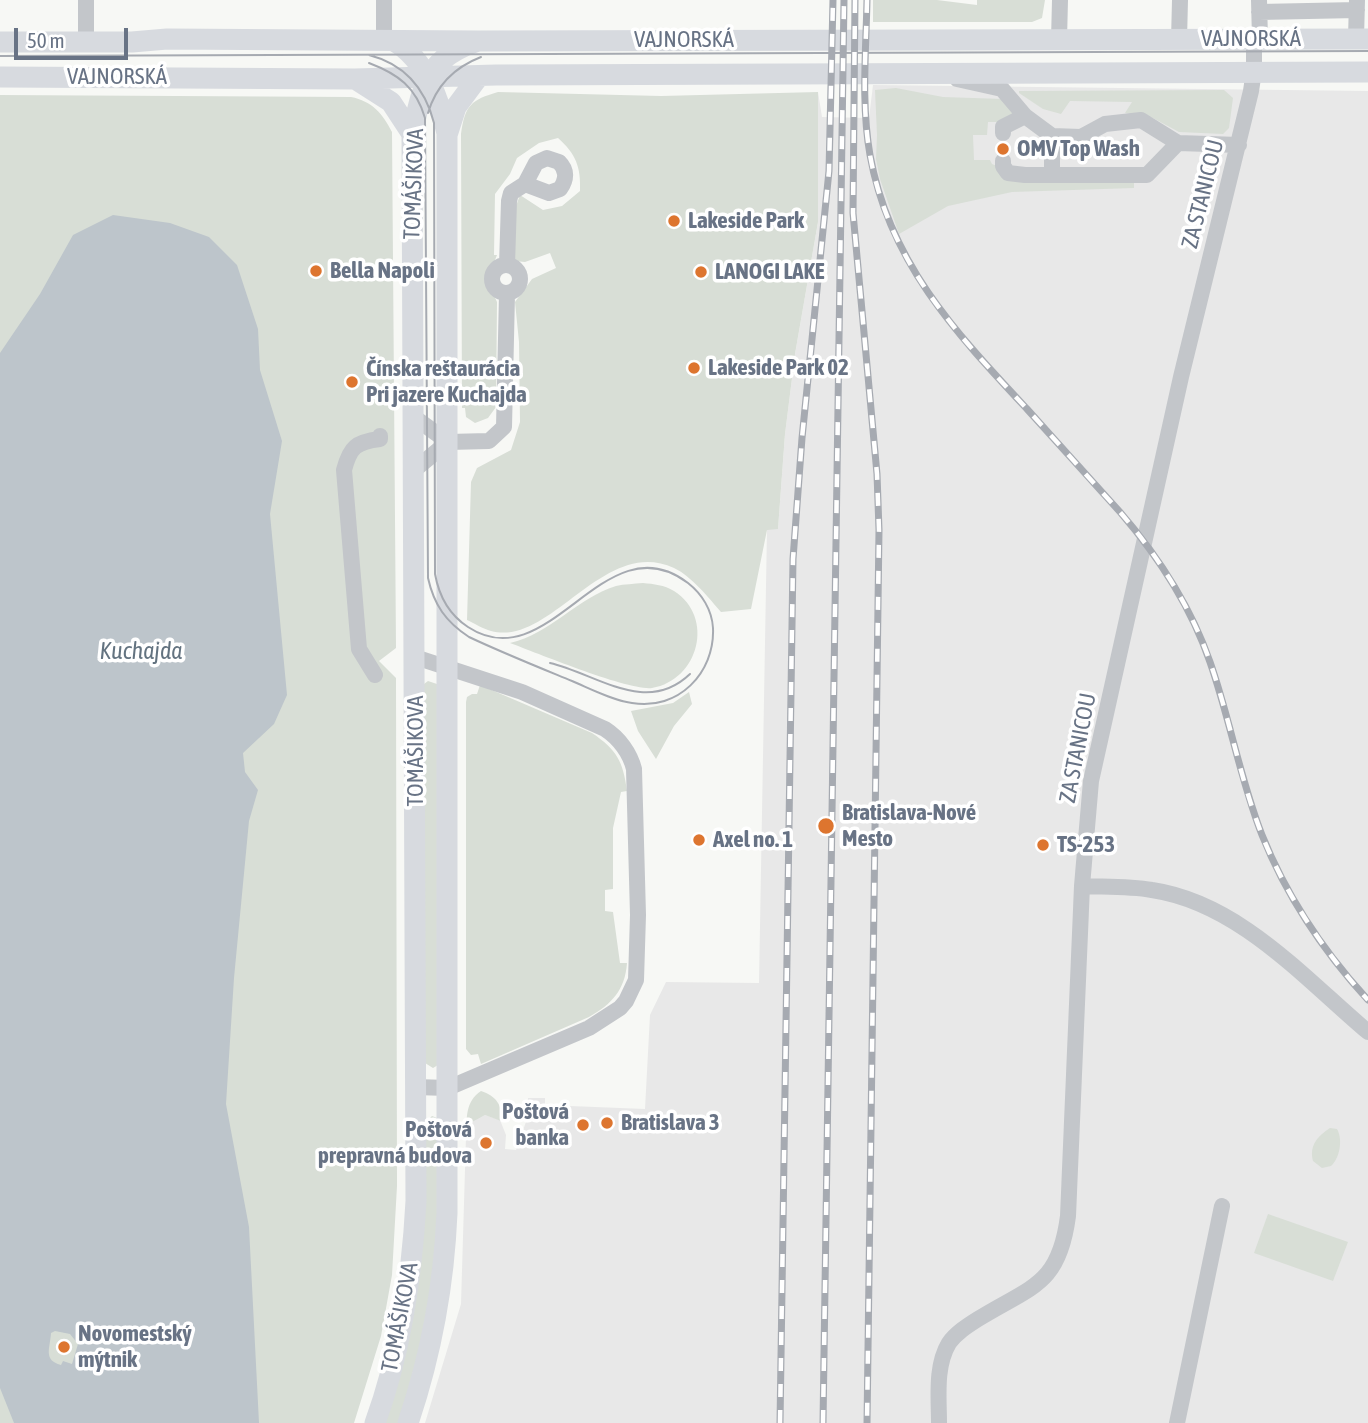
<!DOCTYPE html>
<meta charset="utf-8">
<style>
body{margin:0}
#map{position:relative;width:1368px;height:1423px;overflow:hidden;background:#f7f8f5;font-family:"Asap Condensed",sans-serif}
canvas{display:block}
.scale{position:absolute;left:14px;top:28px;width:114px;height:32px;box-sizing:border-box;border:4px solid #687385;border-top:0;padding-left:9px;font-size:21px;line-height:24px;white-space:nowrap;color:#687385;-webkit-text-stroke:5px #fff;paint-order:stroke}
</style>
<div id="map">
<canvas width="1368" height="1423"></canvas>
<div class="scale">50 m</div>
</div>
<script>
const ctx = document.querySelector('canvas').getContext('2d');
ctx.lineJoin = 'round';
function paint(path, color) { ctx.fillStyle = color; ctx.fill(path, 'evenodd'); }
function stroke(path, color, width, dash) { ctx.strokeStyle = color; ctx.lineWidth = width; ctx.lineCap = dash ? 'butt' : 'round'; ctx.setLineDash(dash || []); ctx.stroke(path); }
function write(font, color, halo, rows, align = 'center') {
  ctx.font = font + ' "Asap Condensed",sans-serif'; ctx.lineWidth = 7; ctx.setLineDash([]); ctx.textBaseline = 'middle'; ctx.strokeStyle = halo; ctx.fillStyle = color; for (const [text, x, y, turn = 0] of rows) {
    ctx.save(); ctx.translate(x, y); ctx.rotate((+turn || 0) * Math.PI / 180); ctx.textAlign = isNaN(turn) ? turn : align; if (halo) ctx.strokeText(text, 0, 0); ctx.fillText(text, 0, 0); ctx.restore();
  }
}
paint(new Path2D(`
 M873,85L1368,91V1423H425L461,1304L466,1136L470,1121L485,1115L500,1120L506,1135L505,1149L516,1150L527,1119L528,1098H545V1105L645,1109L650,1015L666,982L759,983L767,529H778L785,434L795,354L818,222V92L822,117L869,118Z`), '#e8e8e8');
paint(new Path2D(`
 M873,0H937L977,5V0H1045L1042,18L1032,22H873Z
 M896,88L943,97L1003,99L1014,113L1002,122H988L987,135H973L974,160H990L992,164L997,166L1134,179V188L1012,192L948,206L899,234L880,179L876,159L877,135L875,90Z
 M1224,90L1233,98L1229,128L1223,134L1179,132L1151,117L1125,113L1132,102L1070,101L1061,114L1043,109L1019,93V91Z
 M498,92L661,96L818,92V222L795,354L785,434L778,529L767,530L751,609L721,612C709,598 691,576 674,568C604,535 551,647 491,631C483,629 474,623 467,620L471,482L477,468L511,450L520,422L519,342L515,302L532,279L556,268L550,253L525,262L514,261L516,206L520,195L543,210L562,206L580,191C581,167 576,154 558,138L539,143L517,158L510,174L495,194L494,255H497L487,280L497,302L496,407L488,418L475,423L466,417L465,408H462L461,134C465,105 471,100 498,92Z
 M0,95L351,97C372,101 383,114 392,132L396,648L379,661L396,678L397,1186L392,1275L381,1336L354,1423H0Z
 M643,583C654,584 664,585 674,591C715,617 699,680 652,688C629,691 537,653 510,643C550,634 577,598 616,586C624,584 634,584 643,583Z
 M428,681L437,684L438,1065L433,1068L425,1063L424,684Z
 M480,685L592,733C617,750 623,761 627,791L621,792L613,828V889L605,890V911L613,912L620,963H627C625,990 612,1004 589,1017L481,1064L478,1054L471,1055L466,1049V702L467,697L472,694H477Z
 M689,692L692,704L674,726L656,759L638,731L631,711L673,703Z
 M481,1091C496,1096 503,1105 501,1121L485,1115L472,1122L466,1136C467,1117 465,1102 481,1091Z
 M432,1116L437,1118L440,1195L428,1317L399,1423H382L425,1123Z
 M1330,1128L1337,1129C1343,1139 1340,1158 1331,1166L1322,1168L1313,1161C1309,1145 1318,1136 1330,1128Z
 M1268,1214L1348,1242L1333,1281L1254,1253Z`), '#d8ded6');
paint(new Path2D(`
 M113,215L170,223L209,237L237,265L258,329L260,370L282,441L270,514L287,695L274,724L243,753L245,772L258,790L249,821L234,978L226,1104L249,1227L259,1423H14L0,1388V353L40,294L73,235ZM55,1331L70,1334L78,1344L72,1364L63,1361L61,1365C43,1360 50,1349 51,1333Z`), '#bdc5cb');
stroke(new Path2D(`
 M384,0V40
 M1259,0L1260,39
 M1259,12L1357,10
 M1356,39L1357,0
 M1059,40L1060,0
 M1179,40L1180,0
 M86,42V0
 M957,79L1002,89L1025,116L1052,136L1081,137L1105,124L1141,120L1178,143L1239,145
 M1003,133V127L1025,116
 M547,158L559,162C567,170 567,179 560,189L549,193L525,184L536,163Z
 M1003,161V166L1008,173L1025,175H1147L1178,143
 M1052,175V136
 M492 279a14 14 0 1 1 28 0a14 14 0 1 1-28 0Z
 M507,265L509,201L511,193L525,184
 M414,417L448,442
 M448,442L489,441L504,427L507,294
 M413,471L448,442
 M415,657L522,692L605,729C619,738 630,753 634,769L638,915L636,980L626,1001L620,1008L589,1028L448,1088L415,1087
 M375,675L359,649L344,470C350,447 356,442 380,439V436
 M1082,886C1105,887 1129,886 1152,890C1239,903 1304,978 1368,1032
 M939,1423C939,1398 935,1366 949,1343C956,1333 967,1326 978,1319C1031,1286 1059,1286 1068,1216L1082,886L1091,781L1181,377L1251,91L1254,71V39
 M1177,1423L1222,1206`), '#c3c6ca', 16);
stroke(new Path2D(`
 M394,41C426,60 439,99 447,133
 M0,42H132L167,39L478,41L1368,39
 M0,77L355,79L496,75L1368,72
 M355,79L391,102L412,134
 M375,1423C401,1352 412,1277 416,1201L412,134C423,86 426,58 478,41
 M408,1423C431,1355 444,1285 447,1213V135L456,107L479,76`), '#d7dadf', 21);
stroke(new Path2D(`
 M0,56L1368,51
 M369,63C398,74 416,87 425,118L428,578C434,605 446,622 469,637C503,653 538,667 572,681C591,689 612,700 632,703C678,711 715,673 713,628C712,610 702,594 688,583C604,519 550,681 468,627C448,614 439,596 435,574L434,123C425,88 404,64 369,55
 M428,113C436,86 455,67 481,57
 M550,663C597,674 646,716 690,674`), '#a6aab1', 2);
const rail = new Path2D(`
 M855,0L853,213L877,474L879,530L867,1423
 M867,0C866,51 861,104 870,155C889,262 956,333 1027,409C1058,443 1089,478 1120,512C1158,556 1191,607 1210,662C1230,719 1240,779 1262,835C1286,895 1324,952 1368,1000
 M780,1423L793,559L802,438L829,171L833,0
 M823,1423L844,0`);
stroke(rail, '#a6aab1', 7);
stroke(rail, '#fff', 4.5, [13]);
for (const [x, y, r, color] of [
 [1003,149,7,"#dd752f"],
 [674,221,7,"#dd752f"],
 [316,271,7,"#dd752f"],
 [701,272,7,"#dd752f"],
 [694,368,7,"#dd752f"],
 [352,382,7,"#dd752f"],
 [826,826,9,"#dd752f"],
 [699,840,7,"#dd752f"],
 [1043,845,7,"#dd752f"],
 [607,1123,7,"#dd752f"],
 [583,1125,7,"#dd752f"],
 [486,1143,7,"#dd752f"],
 [64,1347,7,"#dd752f"]
]) { const dot = new Path2D(); dot.arc(x, y, r, 0, 2 * Math.PI); ctx.fillStyle = color; ctx.fill(dot); stroke(dot, '#fff', 2.5); }
write('23px', '#687385', '#fff', [
 ["VAJNORSKÁ",1251,39],
 ["VAJNORSKÁ",684,40],
 ["VAJNORSKÁ",117,77],
 ["TOMÁŠIKOVA",414,184,-88],
 ["ZA STANICOU",1203,194,-76],
 ["ZA STANICOU",1078,748,-79],
 ["TOMÁŠIKOVA",416,751,-90],
 ["TOMÁŠIKOVA",400,1317,-79]
]);
write('bold 23px', '#687385', '#fff', [
 ["OMV Top Wash",1017,149],
 ["Lakeside Park",688,221],
 ["Bella Napoli",330,271],
 ["LANOGI LAKE",715,272],
 ["Lakeside Park 02",708,368],
 ["Čínska reštaurácia",366,369],
 ["Pri jazere Kuchajda",366,395],
 ["Bratislava-Nové",842,813],
 ["Mesto",842,839],
 ["Axel no. 1",713,840],
 ["TS-253",1057,845],
 ["Poštová",569,1112,"right"],
 ["banka",569,1138,"right"],
 ["Bratislava 3",621,1123],
 ["Poštová",472,1130,"right"],
 ["prepravná budova",472,1156,"right"],
 ["Novomestský",78,1334],
 ["mýtnik",78,1360]
], 'left');
write('italic 24px', '#637380', '#fff', [
 ["Kuchajda",141,651]
]);
</script>
